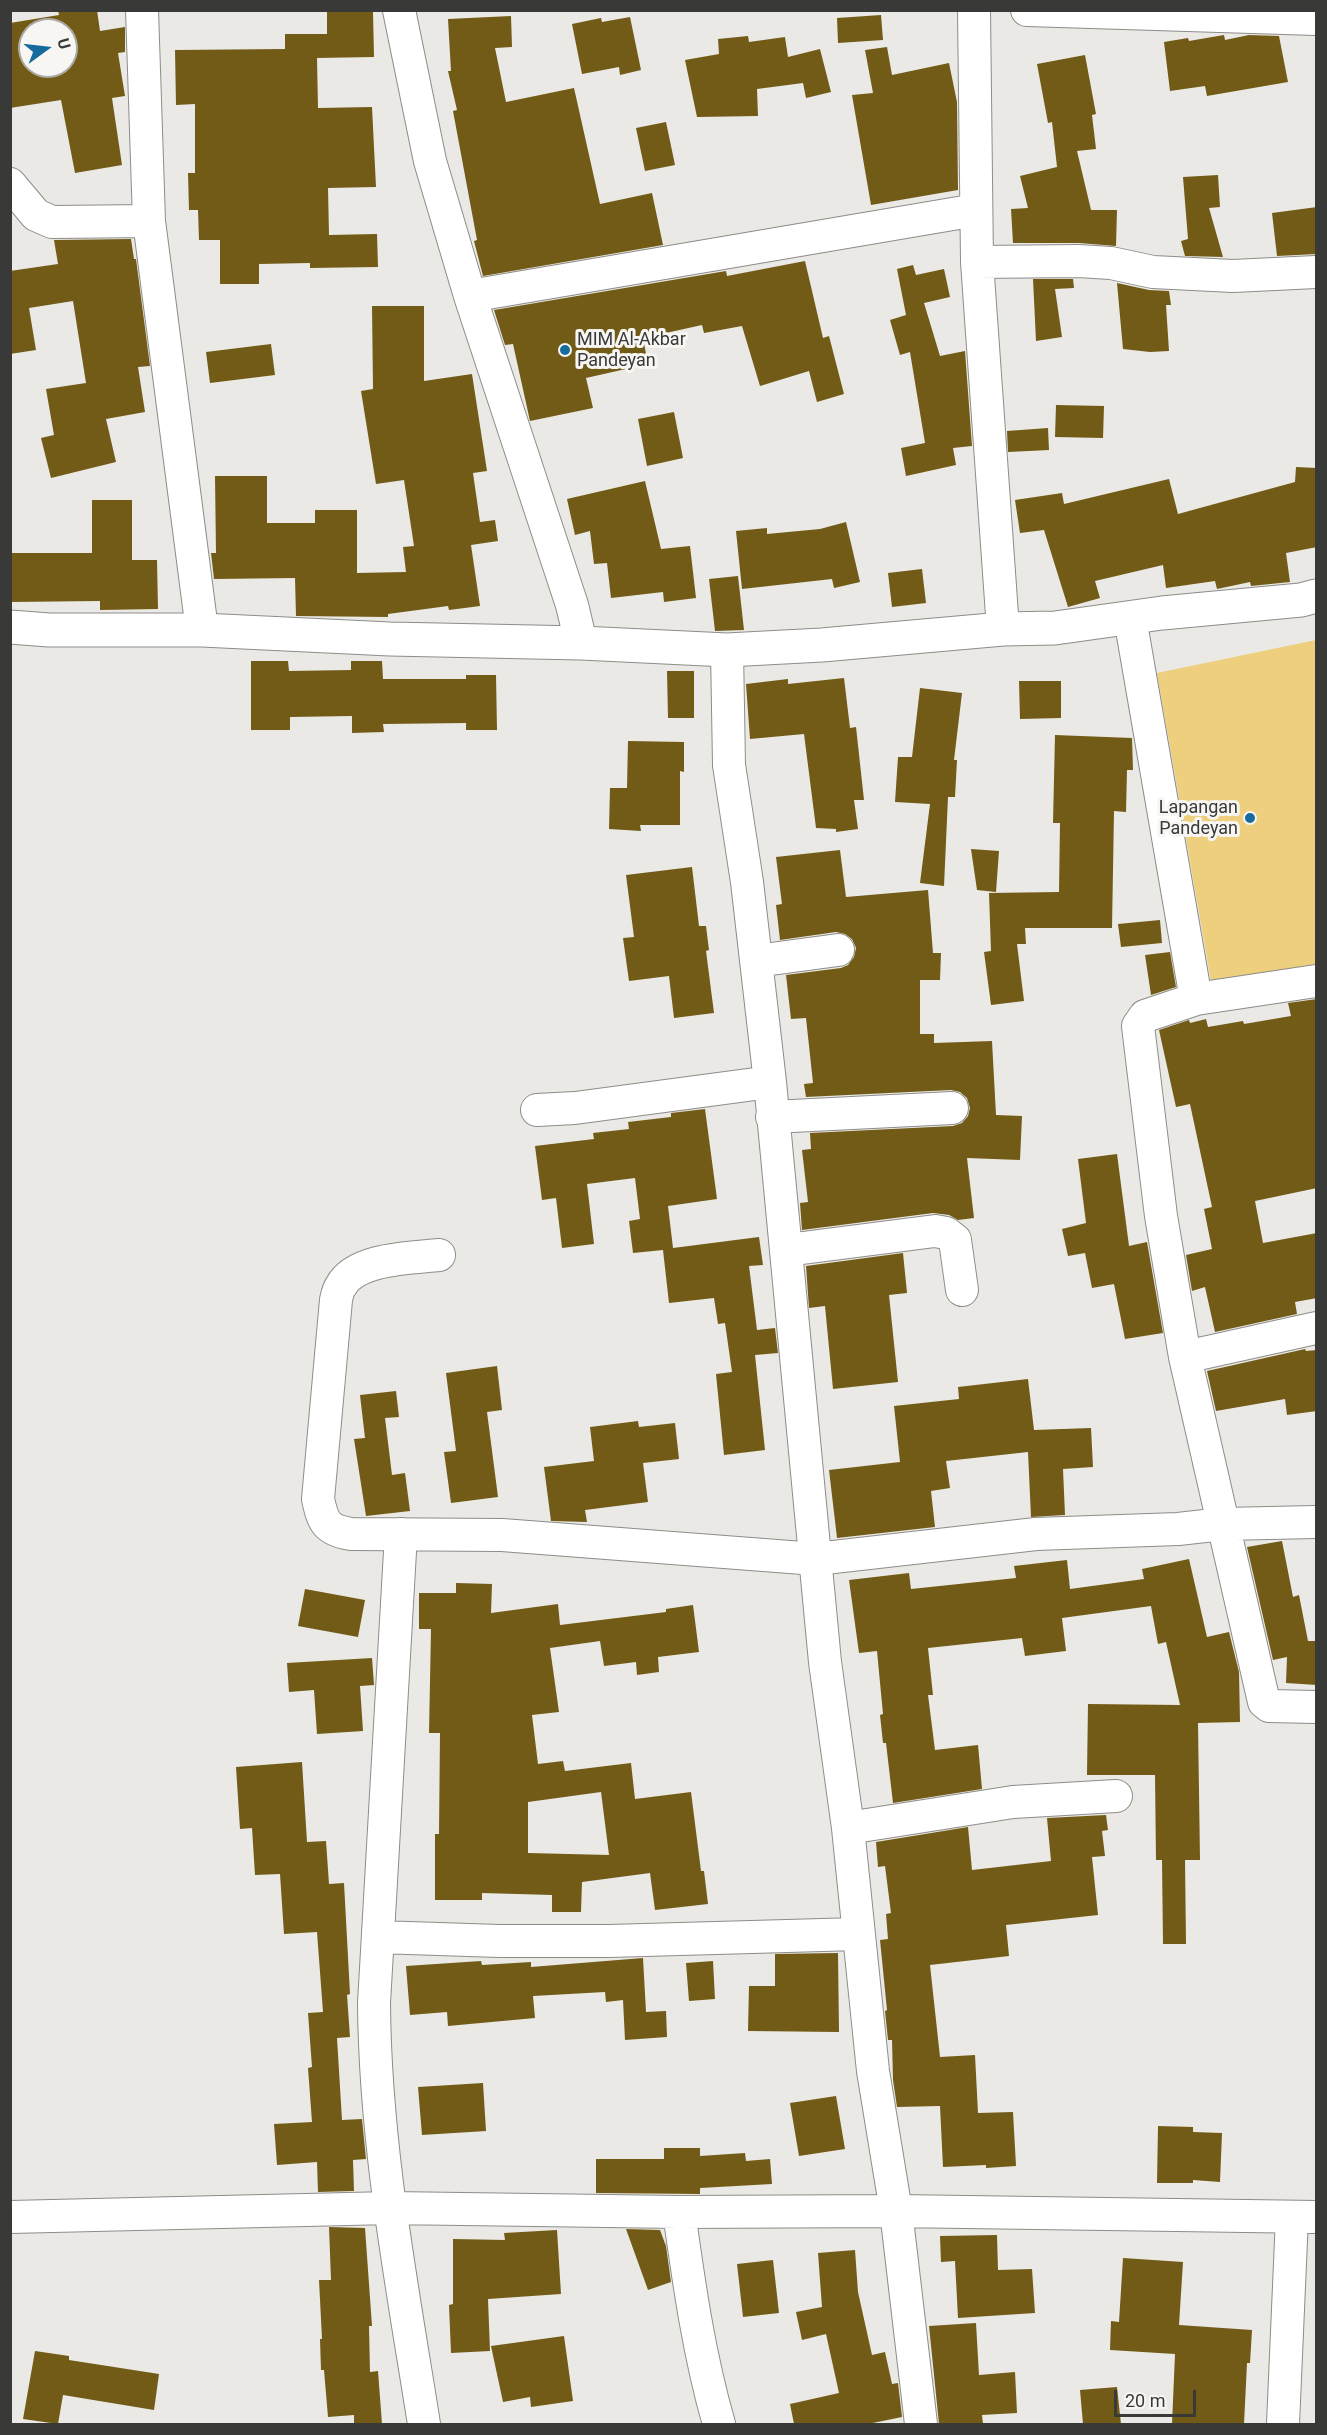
<!DOCTYPE html>
<style>
body{margin:0}
#map{position:relative;width:1327px;height:2435px;overflow:hidden;background:#eae9e5;font-family:Roboto,sans-serif}
canvas{display:block}
.frame{position:absolute;inset:0;border:12px solid #393937;pointer-events:none}
.north{position:absolute;left:18px;top:18px;width:60px;height:60px;box-sizing:border-box;background:#f7f6f2;border:2px solid #abaaa7;border-radius:50%;rotate:75deg;font-size:16px;font-weight:700;line-height:24px;text-align:center;color:#393937}
.north::after{content:'';display:block;margin:auto;width:21px;height:27px;background:#156c9c;clip-path:polygon(50% 0,100% 100%,50% 72%,0 100%)}
.scale{position:absolute;left:1114px;top:2390px;width:82px;height:27px;box-sizing:border-box;border:3px solid #393937;border-top:0;padding-left:8px;font-size:18px;line-height:21px;white-space:nowrap;color:#393937;-webkit-text-stroke:4px #f7f6f2;paint-order:stroke}
</style>
<div id="map">
<canvas width="1327" height="2435"></canvas>
<div class="frame"></div>
<div class="north">U</div>
<div class="scale">20 m</div>
</div>
<script>
const ctx = document.querySelector('canvas').getContext('2d');
ctx.lineJoin = 'round';
function paint(path, color) { ctx.fillStyle = color; ctx.fill(path, 'evenodd'); }
function stroke(path, color, width, dash) { ctx.strokeStyle = color; ctx.lineWidth = width; ctx.lineCap = dash ? 'butt' : 'round'; ctx.setLineDash(dash || []); ctx.stroke(path); }
function write(font, color, halo, rows, align = 'center') {
  ctx.font = font + ' Roboto,sans-serif'; ctx.lineWidth = 6; ctx.setLineDash([]); ctx.textBaseline = 'middle'; ctx.strokeStyle = halo; ctx.fillStyle = color; for (const [text, x, y, turn = 0] of rows) {
    ctx.save(); ctx.translate(x, y); ctx.rotate((+turn || 0) * Math.PI / 180); ctx.textAlign = isNaN(turn) ? turn : align; if (halo) ctx.strokeText(text, 0, 0); ctx.fillText(text, 0, 0); ctx.restore();
  }
}
paint(new Path2D(`
 M1316,640V964L1211,981L1157,673Z`), '#edcf7d');
paint(new Path2D(`
 M58,10H97L100,31L125,27V52L118,53L125,96L112,98L122,165L75,173L61,100L10,108V23L59,15ZM30,30H66V66H30Z
 M327,12H373L374,57L317,58L318,108L372,107L376,187L328,188L329,235L377,234L378,267L310,268V263L259,264V284H220V240H199L198,210H189L188,173H195V104L176,105L175,50L285,49V34H327Z
 M881,15L883,40L838,43L837,18Z
 M511,16L512,47L495,48L506,102L574,88L600,204L652,193L663,245L483,276L474,241L477,240L453,111L457,110L448,71H451L448,19Z
 M630,17L641,70L620,75L619,67L582,74L572,24L601,18L602,22Z
 M1224,35L1225,40L1249,35L1279,36L1288,82L1207,96L1205,86L1170,91L1164,42L1188,38L1189,41Z
 M748,36L749,42L785,37L788,57L820,49L831,92L806,98L803,83L757,89L758,116L697,117L685,60L719,54L718,39Z
 M887,47L892,75L949,63L957,102L958,190L871,205L852,95L873,93L865,50Z
 M1085,55L1096,114L1092,115L1096,149L1077,151L1091,210H1117L1116,246L1079,243H1013L1011,209L1028,208L1020,176L1057,167L1052,122L1048,123L1037,64Z
 M666,122L675,165L645,171L636,128Z
 M1218,175L1220,207L1209,208L1223,257L1185,256L1181,241L1188,239L1183,177Z
 M1317,207V254L1277,256L1272,213Z
 M131,239L134,259H136L150,366L138,367L145,412L106,419L116,462L51,478L41,438L54,435L46,389L86,383L73,301L29,308L36,350L10,354V271L58,264L54,240Z
 M805,261L823,338L829,336L844,394L817,402L809,371L760,386L742,326L704,333L702,325L643,338L648,364L586,378L593,408L530,421L513,344L505,345L494,310L726,271L727,276Z
 M913,265L916,275L944,269L950,297L924,303L940,356L965,351L972,446L953,448L956,465L906,476L901,448L925,443L910,352L900,355L890,320L906,315L897,269Z
 M1033,279H1073L1074,288L1055,289L1062,337L1036,341Z
 M1117,283L1149,290L1169,291L1171,305H1166L1169,351L1150,352L1123,349Z
 M372,306H424V381L472,374L487,471L473,473L480,522L495,520L498,541L471,545L480,606L449,610L448,606L388,614V617L296,616L295,578L214,579L211,553H216L215,476H267V523H315V510H357V573L406,572L403,547L414,546L404,480L376,484L361,391L373,389Z
 M271,344L275,375L210,383L206,352Z
 M1056,405L1104,406L1103,438L1055,437Z
 M674,412L683,458L647,466L638,419Z
 M1048,428L1049,450L1008,452L1007,431Z
 M1296,467L1317,468V547L1286,553L1290,582L1251,586L1250,582L1217,589L1215,581L1166,588L1163,565L1095,581L1100,598L1068,607L1044,530L1020,533L1015,500L1062,493L1064,504L1169,479L1178,514L1295,482Z
 M645,481L661,549L690,546L696,598L664,602L663,592L611,598L607,563L594,564L590,531L575,535L567,499Z
 M92,500H132V560H157L158,609L100,610V601L10,602V553H92Z
 M846,522L860,582L834,588L832,579L742,589L736,531L767,528V534L820,529Z
 M922,569L926,603L892,607L888,573Z
 M738,576L744,630L715,631L709,579Z
 M251,661H288L289,671L351,670V661H382L383,679H466V675H496L497,730H466V723L383,724L384,732L352,733V716L290,717V730H251Z
 M667,671H694V718H668Z
 M844,678L850,728L856,727L864,800H854L858,829L836,832V829L816,828L804,734L750,739L746,684L788,679V684Z
 M1019,681H1061V718L1020,719Z
 M920,688L962,693L954,760H957L955,797H948L944,886L920,883L930,804L895,802L898,757H912Z
 M1055,735L1132,738L1133,770H1127L1126,812L1114,811L1112,928H1025L1026,944H1017L1024,1001L991,1005L984,952L991,951L989,893L1059,892L1060,823H1053Z
 M628,741L684,742V772L680,771V825H640L641,831L609,829L610,788H627Z
 M971,849L999,851L996,892L977,890Z
 M840,850L846,897L928,890L933,953H941L940,980H920V1034H934V1043L992,1041L996,1115L1022,1116L1020,1160L967,1158L974,1218L958,1220L949,1215L933,1213L802,1230L800,1203L808,1202L802,1150L811,1149L810,1133L953,1126L962,1123L968,1116L970,1108L967,1098L960,1092L951,1090L806,1097L804,1084L813,1083L806,1018L791,1019L786,975L841,968L848,965L854,957L856,948L852,939L845,934L836,932L780,940L776,905L782,904L776,857Z
 M692,867L699,926H706L709,950L706,951L714,1013L674,1018L669,976L629,981L623,938L634,937L626,875Z
 M1160,920L1162,943L1121,947L1118,924Z
 M1170,952L1176,987L1151,995L1145,955Z
 M1317,999V1188L1255,1201L1263,1243L1317,1233V1298L1295,1302L1297,1314L1215,1332L1205,1287L1192,1291L1186,1255L1212,1249L1204,1209L1212,1207L1190,1104L1176,1107L1159,1030L1189,1020L1190,1023L1206,1019L1208,1027L1243,1021L1244,1024L1291,1016L1288,1003Z
 M705,1109L717,1199L668,1206L673,1248L759,1237L763,1265L749,1266L757,1330L775,1328L778,1353L755,1355L765,1450L724,1455L716,1374L732,1372L725,1323L718,1324L714,1298L669,1303L663,1250L633,1253L629,1221L640,1219L635,1178L587,1184L594,1244L562,1248L556,1198L542,1200L535,1146L594,1139L593,1133L629,1129L628,1122L671,1117V1113Z
 M1117,1154L1129,1246L1147,1242L1163,1333L1125,1339L1114,1284L1092,1288L1085,1253L1068,1256L1062,1229L1086,1223L1078,1159Z
 M903,1253L907,1293L889,1295L898,1382L833,1389L825,1306L809,1308L806,1266Z
 M1305,1349L1306,1351L1317,1350V1411L1287,1415L1285,1399L1216,1411L1207,1371Z
 M497,1366L502,1410L487,1412L498,1497L451,1503L444,1452L456,1451L446,1373Z
 M1028,1379L1034,1430L1091,1428L1093,1467L1063,1469L1065,1515L1031,1517L1028,1452L946,1461L950,1488L931,1491L935,1527L837,1538L829,1470L900,1462L894,1406L959,1399L958,1387Z
 M396,1391L399,1417L385,1418L392,1475L405,1473L410,1511L366,1516L354,1439L365,1438L360,1395Z
 M638,1421L639,1427L675,1423L679,1459L643,1463L648,1502L585,1510L587,1522L551,1521L544,1467L594,1461L590,1427Z
 M1282,1541L1293,1597L1299,1595L1308,1641H1317V1685L1286,1683L1287,1657L1273,1660L1247,1547Z
 M1189,1559L1207,1637L1229,1632L1239,1672L1240,1722L1198,1723L1200,1860H1185L1186,1944H1163L1162,1860H1156L1155,1775H1087L1088,1704L1180,1705L1166,1642L1158,1644L1151,1606L1062,1618L1066,1651L1025,1656L1022,1638L928,1648L933,1695H928L935,1750L978,1745L982,1789L893,1803L886,1743H883L880,1715L883,1714L877,1651L859,1653L849,1580L909,1573L911,1589L1016,1578L1014,1566L1067,1560L1070,1589L1144,1579L1142,1569Z
 M456,1583L492,1584L491,1613L558,1604L560,1625L666,1612V1609L693,1605L699,1652L658,1657L659,1672L637,1675L636,1662L604,1666L600,1641L550,1648L559,1712L532,1715L538,1764L563,1761L565,1771L631,1763L635,1799L691,1792L701,1871H704L708,1904L655,1910L650,1873L582,1882L581,1912H552V1895L482,1893V1900H435V1834H439L440,1733H429L431,1629H419V1593H456ZM601,1792L609,1855L528,1853V1802Z
 M305,1589L365,1600L358,1637L298,1626Z
 M372,1658L374,1685L360,1686L363,1731L317,1734L314,1690L289,1692L287,1663Z
 M302,1762L307,1842L326,1841L329,1884L344,1883L350,1994L347,1995L350,2037L337,2038L342,2120L362,2119L366,2159L353,2160L354,2191L318,2192L317,2162L277,2165L274,2124L312,2122L308,2068L312,2067L308,2013L323,2012L317,1932L284,1934L280,1874L255,1875L252,1828L240,1829L236,1767Z
 M1106,1815L1108,1830L1102,1831L1105,1856L1092,1857L1098,1915L1006,1925L1009,1956L930,1965L940,2057L975,2055L978,2113L1013,2112L1016,2166L986,2168V2165L943,2167L940,2106L897,2107L893,2080L892,2040H888L885,2011L887,2010L880,1940L888,1939L886,1914L891,1913L885,1866L878,1867L876,1842L968,1827L972,1870L1051,1861L1047,1818Z
 M838,1953L839,2032L748,2031L749,1986H775V1954Z
 M643,1958L646,2012L666,2011L667,2037L625,2040L623,2000L606,2002L605,1992L533,1996L535,2018L448,2026L447,2012L410,2015L406,1966L481,1961L482,1965L531,1962V1967Z
 M713,1961L715,1999L689,2001L686,1963Z
 M483,2083L486,2131L422,2135L418,2087Z
 M836,2096L845,2149L799,2156L790,2103Z
 M1158,2126L1193,2127V2132L1222,2133L1220,2182L1193,2180V2183H1157Z
 M664,2148H700V2156L745,2153L746,2161L770,2159L772,2184L700,2188V2194L596,2193V2159H664Z
 M329,2227L365,2228L372,2326H369L370,2372L378,2371L382,2424H354V2415L328,2417L324,2370H321L320,2339H322L319,2280H331Z
 M626,2229L660,2230L666,2246L671,2282L648,2290Z
 M557,2230L561,2294L488,2299L490,2351L451,2353L449,2305L453,2304V2239L505,2240L504,2233Z
 M997,2235L998,2270L1032,2269L1035,2313L958,2318L955,2261L941,2262L940,2236Z
 M855,2250L858,2292L872,2355L885,2352L892,2384L898,2383L902,2417L868,2424H794L790,2404L839,2393L826,2334L802,2340L796,2312L822,2307L818,2253Z
 M1123,2258L1183,2262L1179,2325L1252,2330L1250,2363H1247L1244,2424H1172L1175,2354L1110,2350L1111,2321L1119,2322Z
 M773,2260L779,2313L743,2317L737,2264Z
 M976,2323L979,2375L1015,2372L1017,2413L982,2415L983,2424H939L929,2326Z
 M564,2336L573,2401L531,2407L530,2397L503,2402L491,2346Z
 M35,2351L69,2356V2360L159,2374L154,2410L63,2395L58,2424L23,2419Z
 M1117,2387L1121,2424H1083L1080,2390Z`), '#725b16');
const street = new Path2D(`
 M142,10L149,221L202,630
 M399,10L430,161L470,296L572,605L581,643
 M974,10L977,262L1003,629
 M1027,10L1316,19
 M10,184L36,215L52,222L149,221
 M977,262L1078,261L1111,263L1153,272L1233,276L1316,272
 M470,296L976,210
 M1130,618L1196,999L1316,981
 M727,650L729,765L747,882L770,1082L825,1662L848,1828L873,2071L896,2211L921,2424
 M756,961L838,950
 M1196,999L1145,1016L1138,1026L1161,1216L1185,1357L1264,1702L1269,1706L1316,1707
 M537,1110L575,1108L770,1082
 M772,1117L952,1108
 M787,1250L935,1231L946,1233L955,1240L962,1290
 M439,1255C411,1258 356,1258 341,1286C338,1290 337,1295 336,1300L318,1499C323,1522 326,1530 351,1534L502,1535L816,1559L1036,1534L1178,1529L1223,1524L1316,1522
 M1185,1357L1316,1328
 M401,1534L374,2003C375,2145 402,2285 424,2424
 M848,1828L1013,1802L1116,1796
 M378,1937L499,1941H609L858,1934
 M679,2212C689,2284 699,2355 719,2424
 M10,2217L390,2208L679,2212L896,2211L1316,2217
 M1283,2424L1292,2217`);
const secondary = new Path2D(`
 M10,627L49,630H202L390,639L581,643L727,650L822,645L1003,629L1055,628L1162,613L1301,600L1316,596`);
stroke(street, '#8d8c89', 34);
stroke(secondary, '#8d8c89', 35);
stroke(street, '#fff', 32);
stroke(secondary, '#fff', 33);
for (const [x, y, r, color] of [
 [565,350,6,"#156c9c"],
 [1250,818,6,"#156c9c"]
]) { const dot = new Path2D(); dot.arc(x, y, r, 0, 2 * Math.PI); ctx.fillStyle = color; ctx.fill(dot); stroke(dot, '#f7f6f2', 2); }
write('18px', '#393937', '#f7f6f2', [
 ["MIM Al-Akbar",577,340],
 ["Pandeyan",577,361],
 ["Lapangan",1238,808,"right"],
 ["Pandeyan",1238,829,"right"]
], 'left');
</script>
